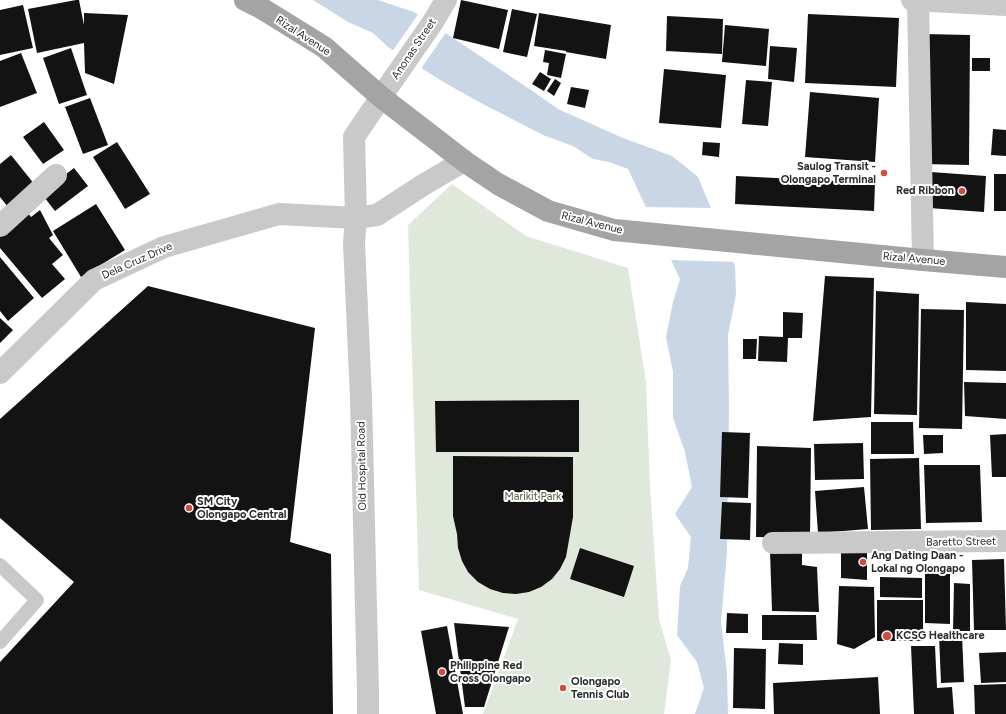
<!DOCTYPE html>
<style>
body{margin:0}
canvas{display:block;background:#fff}
</style>
<canvas width="1006" height="714"></canvas>
<script>
const ctx = document.querySelector('canvas').getContext('2d');
ctx.lineJoin = 'round';
function paint(path, color) { ctx.fillStyle = color; ctx.fill(path, 'evenodd'); }
function stroke(path, color, width, dash) { ctx.strokeStyle = color; ctx.lineWidth = width; ctx.lineCap = dash ? 'butt' : 'round'; ctx.setLineDash(dash || []); ctx.stroke(path); }
function write(font, color, halo, rows, align = 'center') {
  ctx.font = font + ' Figtree,sans-serif'; ctx.lineWidth = 4; ctx.setLineDash([]); ctx.textBaseline = 'middle'; ctx.strokeStyle = halo; ctx.fillStyle = color; for (const [text, x, y, turn = 0] of rows) {
    ctx.save(); ctx.translate(x, y); ctx.rotate((+turn || 0) * Math.PI / 180); ctx.textAlign = isNaN(turn) ? turn : align; if (halo) ctx.strokeText(text, 0, 0); ctx.fillText(text, 0, 0); ctx.restore();
  }
}
paint(new Path2D(`
 M452,184L526,236L628,268L646,382L650,486L659,619L671,660L664,714H483L518,619L419,590L408,225Z`), '#e0e8db');
paint(new Path2D(`
 M313,0H378L414,12L531,90L558,109L623,138L672,156L698,177L735,266L736,295L728,335L729,408L727,552L721,622L727,673L728,714H695L704,688L697,662L677,635L680,586L688,568L691,537L675,514L692,487L685,452L673,418V372L666,337L673,302L680,279L628,169L609,162L593,159L573,146L543,135L481,103L445,83L388,47L373,33L348,22Z`), '#c9d6e6');
paint(new Path2D(`
 M419,13L447,31L420,70L392,52Z
 M644,207L713,208L736,262L669,260Z`), '#fff');
paint(new Path2D(`
 M76,0H79L84,25V13L128,15L114,84L85,73L84,43L37,53L28,9Z
 M461,0L508,10L499,49L453,38Z
 M23,5L33,48L0,55V10Z
 M512,9L537,14L527,57L503,52Z
 M539,13L611,25L606,59L566,52V51L534,46Z
 M808,14L899,18L896,87L805,83Z
 M667,16L723,19L722,54L666,51Z
 M725,25L769,29L766,66L722,62Z
 M924,34L970,35L969,165L922,164Z
 M770,46L797,48L794,82L768,79Z
 M71,48L87,95L59,104L43,58Z
 M545,50L566,54L561,78L547,75L549,63L543,62Z
 M21,53L37,93L0,107V61Z
 M972,58H990V71H972Z
 M664,69L726,75L721,128L659,123Z
 M540,72L551,79L544,91L532,84Z
 M555,79L561,83L554,96L547,91Z
 M746,80L772,82L768,126L742,124Z
 M571,87L589,90L585,108L567,104Z
 M810,92L879,98L875,162L805,157Z
 M90,98L108,145L83,154L65,107Z
 M44,122L64,150L43,164L23,137Z
 M993,129L1006,130V156L991,155Z
 M117,142L150,194L125,209L93,157Z
 M703,142L720,143L719,157L702,155Z
 M11,155L35,185L8,207L0,197V164Z
 M74,168L88,186L55,211L41,193Z
 M931,172L986,176L984,212L929,208Z
 M994,174H1006V211H994Z
 M736,176L875,183L874,211L735,204Z
 M96,204L125,250L81,277L53,231Z
 M24,208L31,217L40,210L53,235L49,238L63,255L52,264L65,279L42,298L0,248V236Z
 M0,257L34,298L8,321L0,311Z
 M825,276L874,278L871,417L813,421Z
 M148,286L315,328L290,542L331,554L333,714H0V662L74,582L0,518V419Z
 M876,291L919,294L917,415L874,414Z
 M966,302L1006,304V371L966,370Z
 M921,309L964,310L962,429L919,428Z
 M783,312L803,313L802,338H788L787,362L758,361L759,336L783,337Z
 M0,318L13,330L0,343Z
 M743,339H757L756,359H743Z
 M964,382L1006,383V419L965,416Z
 M579,400V452H436L435,401Z
 M871,422H913L914,454H871Z
 M722,432L750,433L748,498L720,497Z
 M1006,434V477H992L990,435Z
 M923,435H943V453L924,454Z
 M863,443L864,479L815,480L814,444Z
 M757,446L811,448L810,538L756,537Z
 M453,456L573,457V517L566,557L560,569L552,579L541,587L529,592L516,594L503,593L490,589L478,582L468,572L462,561L458,548L457,534L453,516Z
 M919,458L921,529L871,530L870,459Z
 M924,465H980L982,522L926,523Z
 M864,487L868,529L818,533L815,491Z
 M722,502L751,503L750,540L720,539Z
 M580,548L634,566L624,597L570,579Z
 M770,551H802V565L817,567L819,612L772,611Z
 M841,552L867,553V580L841,578Z
 M1004,559L1006,630H974L972,560Z
 M925,573L950,574V624L925,623Z
 M880,577L922,578V598L880,597Z
 M954,583L970,584V631H953Z
 M839,586L874,587L875,637L854,649L837,644Z
 M877,600H923V641H877Z
 M727,613L748,614V633H726Z
 M762,615H816L817,640H762Z
 M454,623L509,627L484,707H465Z
 M447,626L463,714H436L421,631Z
 M962,634L964,682L941,683L939,635Z
 M779,643L803,644V665L778,664Z
 M911,646H935L937,688L952,687L954,714H914Z
 M734,648L766,649L765,709L733,708Z
 M1006,652V682L981,683L979,653Z
 M878,677L880,714H774L773,683Z
 M1006,684V714H975L974,685Z`), '#131313');
stroke(new Path2D(`
 M0,565L37,600L0,642`), '#c9c9c9', 14);
stroke(new Path2D(`
 M912,0L1006,5
 M918,0L923,260
 M0,226L56,175
 M0,373L94,280L164,247L279,214L356,218L377,215L423,185L464,161
 M773,543L1006,541
 M368,714V692L361,398L354,243L356,218L354,137L381,97L433,22L446,0`), '#c9c9c9', 22);
stroke(new Path2D(`
 M245,0L261,8L324,47L381,97L464,161L498,184L548,211L614,230L923,260L1006,267`), '#a4a4a4', 22);
for (const [x, y, r, color] of [
 [884,173,4,"#ce4e42"],
 [962,191,4,"#ce4e42"],
 [189,508,4,"#ce4e42"],
 [863,562,4,"#ce4e42"],
 [887,636,5,"#ce4e42"],
 [442,672,4,"#ce4e42"],
 [563,688,4,"#ce4e42"]
]) { const dot = new Path2D(); dot.arc(x, y, r, 0, 2 * Math.PI); ctx.fillStyle = color; ctx.fill(dot); stroke(dot, '#fff', 1.5); }
write('11px', '#2c2c2c', '#fff', [
 ["Rizal Avenue",303,36,33],
 ["Anonas Street",414,49,-56],
 ["Rizal Avenue",592,223,14],
 ["Rizal Avenue",914,259,5],
 ["Dela Cruz Drive",137,261,-24],
 ["Old Hospital Road",362,466,-91],
 ["Baretto Street",961,542,-1]
]);
write('bold 11px', '#2c2c2c', '#fff', [
 ["Saulog Transit -",876,167,"right"],
 ["Olongapo Terminal",876,180,"right"],
 ["Red Ribbon",954,191,"right"],
 ["SM City",197,502],
 ["Olongapo Central",197,515],
 ["Ang Dating Daan -",871,556],
 ["Lokal ng Olongapo",871,569],
 ["KCSG Healthcare",896,636],
 ["Philippine Red",450,666],
 ["Cross Olongapo",450,679],
 ["Olongapo",571,682],
 ["Tennis Club",571,695]
], 'left');
write('11px', '#4a613f', '#fff', [
 ["Marikit Park",533,497]
]);
</script>
